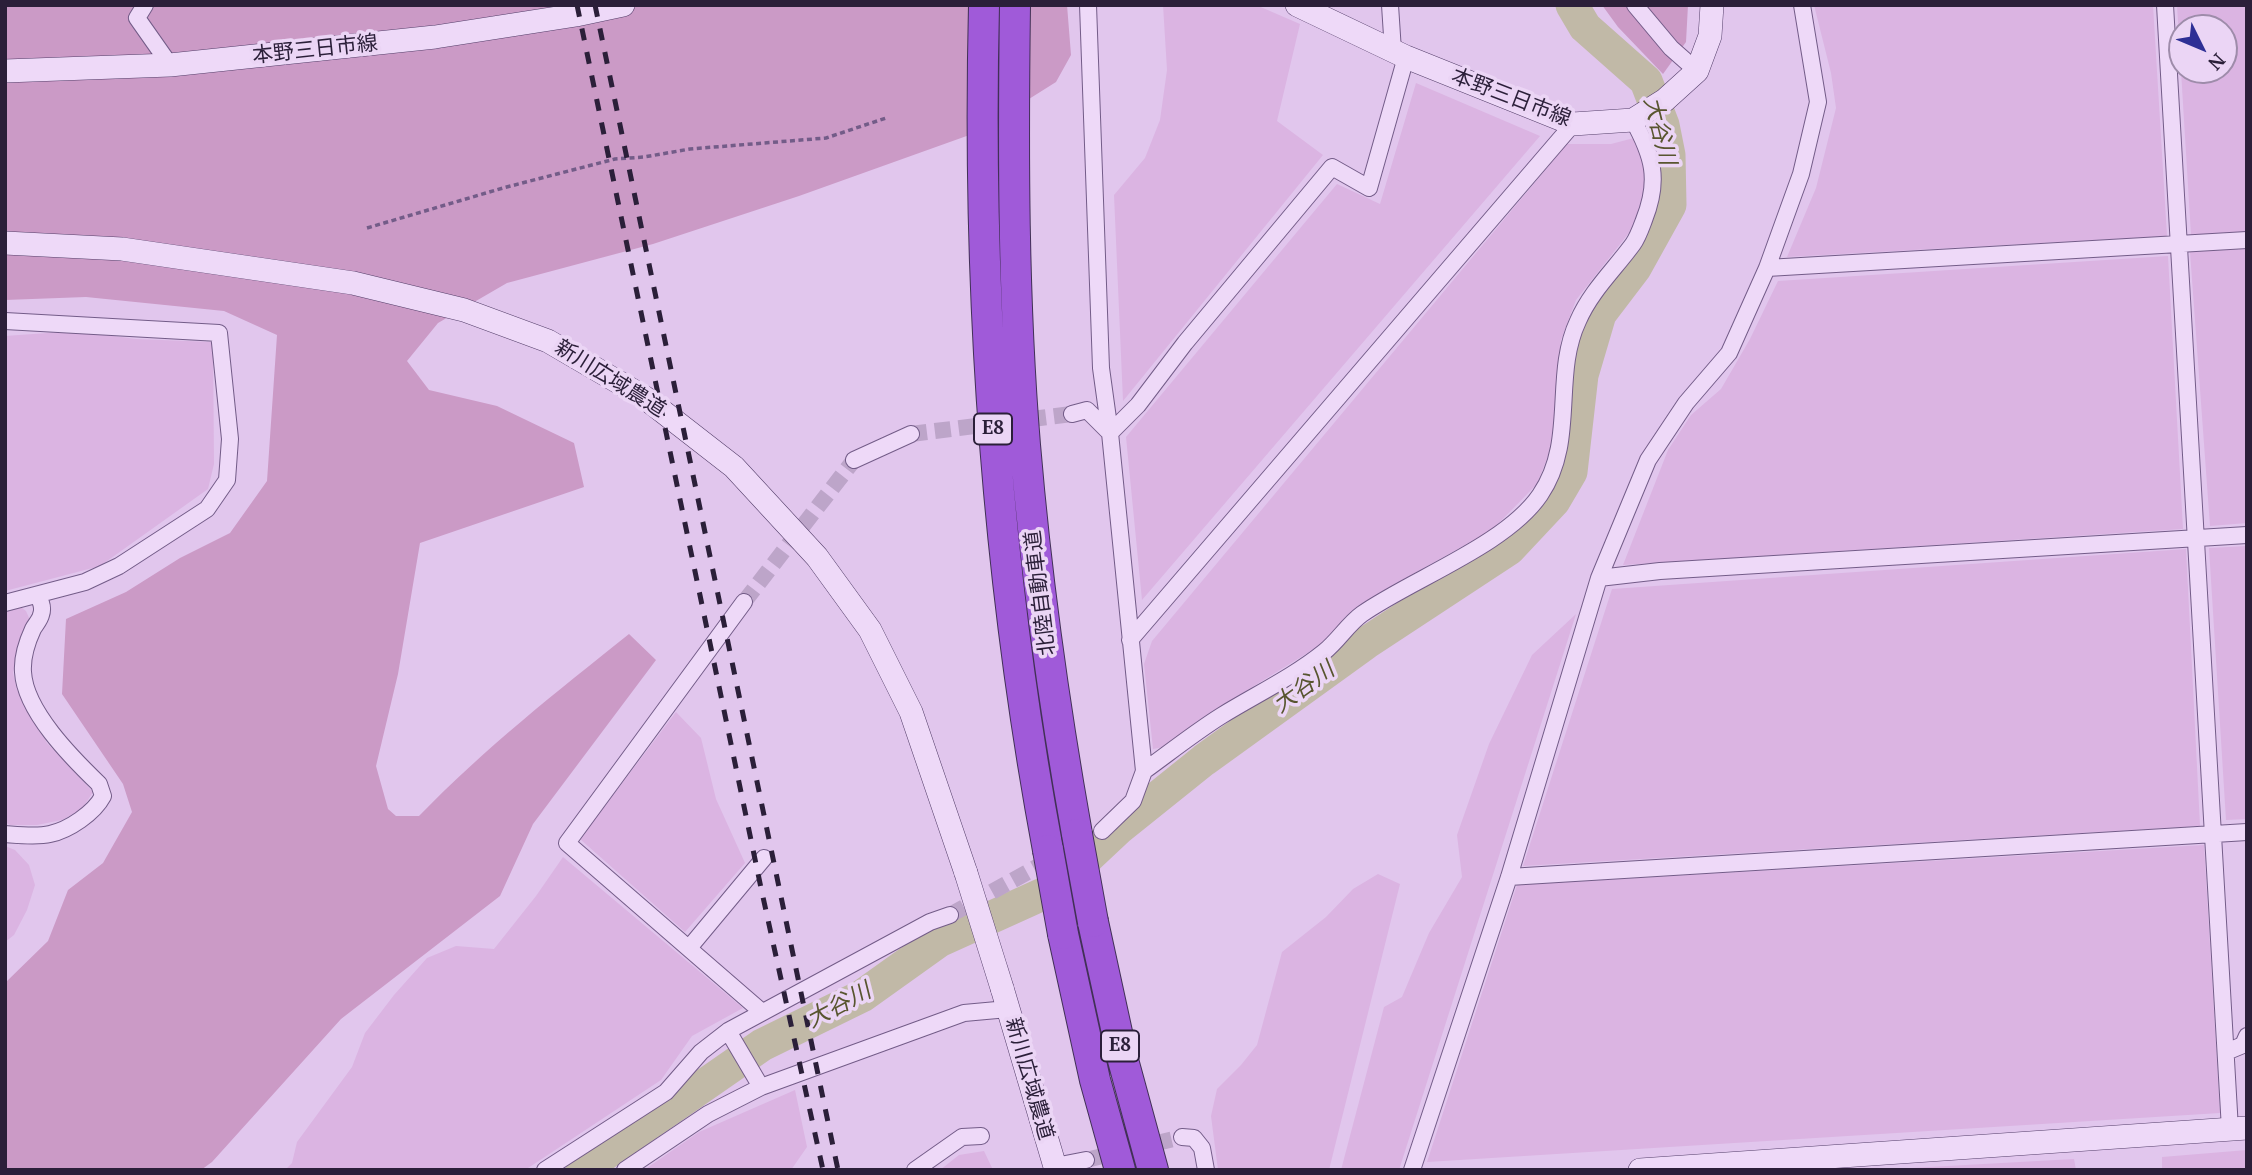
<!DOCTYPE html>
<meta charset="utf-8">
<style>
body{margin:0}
#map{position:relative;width:2252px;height:1175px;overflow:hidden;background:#e1c6ed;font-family:"PT Serif",serif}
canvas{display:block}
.frame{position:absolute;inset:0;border:7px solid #2b1f39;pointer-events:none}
.north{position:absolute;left:2168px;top:14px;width:70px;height:70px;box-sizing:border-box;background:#ebd5f5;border:2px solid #9e8caa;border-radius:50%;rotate:133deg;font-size:19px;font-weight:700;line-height:28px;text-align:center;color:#2b1f39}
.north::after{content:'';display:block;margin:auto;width:24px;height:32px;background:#2e2f95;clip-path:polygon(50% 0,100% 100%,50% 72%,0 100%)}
</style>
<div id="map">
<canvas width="2252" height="1175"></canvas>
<div class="frame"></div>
<div class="north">N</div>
</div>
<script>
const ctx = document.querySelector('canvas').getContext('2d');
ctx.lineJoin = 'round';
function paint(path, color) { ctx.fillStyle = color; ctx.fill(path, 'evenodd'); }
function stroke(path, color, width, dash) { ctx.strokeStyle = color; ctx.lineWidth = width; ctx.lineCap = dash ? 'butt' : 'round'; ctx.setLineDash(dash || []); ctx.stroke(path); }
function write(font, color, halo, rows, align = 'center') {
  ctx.font = font + ' "PT Serif","Noto Sans JP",serif'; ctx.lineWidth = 7; ctx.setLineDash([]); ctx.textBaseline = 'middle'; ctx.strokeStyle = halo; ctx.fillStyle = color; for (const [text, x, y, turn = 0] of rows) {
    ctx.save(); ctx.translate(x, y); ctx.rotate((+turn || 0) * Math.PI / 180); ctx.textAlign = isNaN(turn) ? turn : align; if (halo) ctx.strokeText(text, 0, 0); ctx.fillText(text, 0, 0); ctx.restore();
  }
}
paint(new Path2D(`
 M1163,5H1256L1300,24L1277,121L1323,155L1123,401L1114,195L1145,158L1160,120L1167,70Z
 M1814,5H2153L2167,236L1787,257L1816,188L1836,108L1831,73Z
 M2177,5H2247V232L2191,235ZM2182,28H2224V70H2182Z
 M1416,83L1540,136L1142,600L1126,437L1337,184L1380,204Z
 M1634,138L1647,173L1645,199L1632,229L1576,300L1561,340L1552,446L1537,484L1492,530L1386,589L1345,617L1330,639L1199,720L1164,747L1153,749L1144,664L1152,641L1567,144H1611Z
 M2247,249V523L2210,526L2190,252Z
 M2168,256L2183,529L1623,565L1668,450L1691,415L1721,389L1750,339L1778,281Z
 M76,331L136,339L213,342L214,464L208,489L100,566L5,591V336Z
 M2247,546V819L2226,820L2209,548Z
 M2186,549L2200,826L1523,866L1612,589Z
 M21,607L26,611L30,620L17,653L13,673L17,690L47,743L93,792L82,809L62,820L37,825H10L5,822V611Z
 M1576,614L1399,1170H1341L1384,1007L1402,997L1429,933L1462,877L1457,835L1489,744L1532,655Z
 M676,712L701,738L716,799L745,863L685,932L580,839Z
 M2204,845L2220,1113L1427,1162L1517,885Z
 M5,846L15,850L29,865L35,885L27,910L14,935L5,942Z
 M563,857L743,1008L692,1036L661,1080L525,1170H285L292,1163L297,1142L352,1067L365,1033L394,995L427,958L456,946L494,949L536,896Z
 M1378,874L1400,884L1329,1170H1218L1211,1116L1217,1089L1241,1065L1257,1045L1282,952L1326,917L1353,889Z
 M795,1090L807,1147L791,1170H644L699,1132Z
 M2247,1150V1170H2162V1157Z
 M984,1151L993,1170H940L959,1155Z
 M2074,1159L2076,1170H1875Z`), '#dbb4e2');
paint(new Path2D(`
 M5,5H1067L1071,55L1056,82L975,133L799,196L653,244L507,283L438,323L407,361L429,390L497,406L574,443L584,487L420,543L398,674L376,766L388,809L396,816H419C485,748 555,693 629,634L656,660L533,824L500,896L341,1019L212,1162L201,1170H5V983L48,941L68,890L103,863L132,812L123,784L62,694L66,619L126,592L180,558L230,533L267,481L277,335L224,311L86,297L5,300Z
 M1602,5H1688L1686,42L1663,74L1618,27Z`), '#cb9ac6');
stroke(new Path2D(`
 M582,1170L762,1045L862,996L939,941L1054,889L1118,829L1204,760L1366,643L1509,549L1554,501L1571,472L1582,375L1600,314L1635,268L1670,205L1669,155L1663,125L1646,81L1585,27L1572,5`), '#c1b9a7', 33);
stroke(new Path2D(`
 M911,434L1072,414
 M744,602L854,460
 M950,915L1084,841
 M1086,1160L1182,1137`), '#bda5c9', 16, [16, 8]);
const street = new Path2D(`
 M145,5L137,18L170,65
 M1088,5L1101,368L1110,433L1144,771L1133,801L1102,831
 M1390,5L1393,51
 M1635,5L1671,48L1697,71
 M2165,5L2230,1129
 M1767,268L2247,240
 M5,321L219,333L230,439L227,480L207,509L119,566L85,582L5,603
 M1072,414L1087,410L1110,433
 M1110,433L1138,405L1185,343L1332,167L1369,188L1406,57
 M854,460L911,434
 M1599,578L1660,571L2247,535
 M744,602L567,843L762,1012
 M1130,640L1573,124
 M1144,771C1169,753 1194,733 1221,716C1255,695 1293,677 1324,652C1338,641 1348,624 1362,614C1412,579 1506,545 1540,495C1577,441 1552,376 1578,321C1591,291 1614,270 1633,244C1638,237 1641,228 1644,220C1660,180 1653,156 1633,120
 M5,834C19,835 37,837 50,834C69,830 94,813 103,796L99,784C72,758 25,711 23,672C22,658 27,642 33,629C35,625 40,620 41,615C44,607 41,601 37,595
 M1509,877L2247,832
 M689,948L764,858
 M728,1031L761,1087
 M2226,1052L2243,1045L2247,1036
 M1182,1137L1194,1138L1202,1148L1206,1170
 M1055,1166L1086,1160
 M545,1170L666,1092L701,1052L728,1031L930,922L950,915
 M625,1170L708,1114L761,1087L964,1013L1008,1009
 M915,1170L962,1137L981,1136
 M1412,1170L1509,877L1599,578L1648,460L1686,403L1729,353L1767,268L1801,174L1818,102L1802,5`);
const secondary = new Path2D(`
 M1297,5L1406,57L1573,124L1633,120L1665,100L1697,71L1710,36L1712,5
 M5,71L170,65L435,37L576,15L623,5
 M5,243L122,249L353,283L464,310L548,341L644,397L734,467L817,557L870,630L911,712L966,873
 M1002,988L1056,1170
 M1640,1170L2247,1128`);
const highway = new Path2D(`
 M984,5C977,288 996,571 1048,850
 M1015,5C1013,152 1013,299 1025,445C1036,576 1054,705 1077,834
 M1093,922L1123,1060L1153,1170
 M1063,934L1095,1080L1120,1170`);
stroke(street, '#735c88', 18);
stroke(secondary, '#543f6a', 24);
stroke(highway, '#413056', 32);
stroke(new Path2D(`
 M367,228L503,188L615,159L644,157L690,149L826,138L886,118`), '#735c88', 3.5, [5, 3.5]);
stroke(street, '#eed9f8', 16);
stroke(secondary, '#eed9f8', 23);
stroke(highway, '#a05ad9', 30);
stroke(new Path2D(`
 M577,5L761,888L823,1170
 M595,5L838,1170`), '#2b1f39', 5, [12, 12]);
const secondaryBridge = new Path2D(`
 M966,873L1002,988`);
const highwayBridge = new Path2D(`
 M1077,834L1093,922
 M1048,850L1063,934`);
stroke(secondaryBridge, '#543f6a', 24, []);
stroke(highwayBridge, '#413056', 32, []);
stroke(secondaryBridge, '#eed9f8', 23);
stroke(highwayBridge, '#a05ad9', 30);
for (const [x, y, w] of [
 [993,429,38],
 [1120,1046,38]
]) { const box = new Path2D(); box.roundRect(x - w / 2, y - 15.5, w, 31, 5); ctx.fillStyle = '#ebd5f5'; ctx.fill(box); stroke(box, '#2b1f39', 2); }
write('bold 19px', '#2b1f39', null, [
 ["E8",993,429],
 ["E8",1120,1046]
]);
write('21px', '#2b1f39', '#ebd5f5', [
 ["本野三日市線",315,50,-6],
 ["本野三日市線",1511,98,21],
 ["新川広域農道",610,379,32],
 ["北陸自動車道",1041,593,-97],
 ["新川広域農道",1029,1079,74]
]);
write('italic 23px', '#58552f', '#ebd5f5', [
 ["大谷川",1659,131,76],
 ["大谷川",1304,688,-36],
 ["大谷川",839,1006,-28]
]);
</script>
